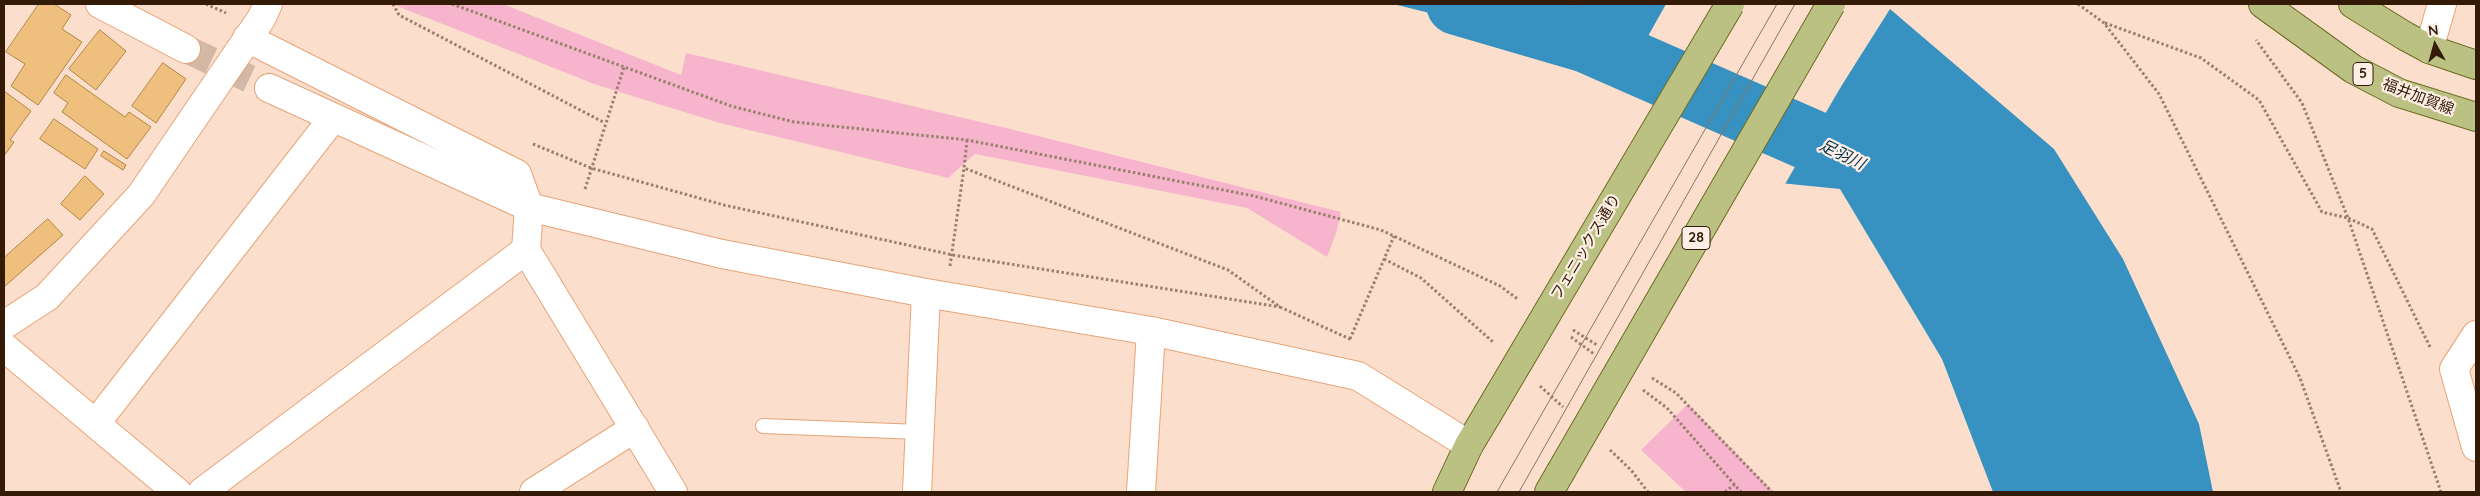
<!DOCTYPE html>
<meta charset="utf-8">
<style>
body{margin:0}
#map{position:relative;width:2480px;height:496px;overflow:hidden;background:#fbdfcc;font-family:Quicksand,sans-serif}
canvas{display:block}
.frame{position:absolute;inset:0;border:5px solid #341b08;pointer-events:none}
.north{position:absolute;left:2410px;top:20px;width:50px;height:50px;-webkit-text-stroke:4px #feefe6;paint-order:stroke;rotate:353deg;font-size:14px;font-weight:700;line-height:20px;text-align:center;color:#341b08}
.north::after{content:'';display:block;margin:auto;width:18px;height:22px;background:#341b08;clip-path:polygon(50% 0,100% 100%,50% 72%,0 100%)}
</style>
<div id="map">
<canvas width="2480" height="496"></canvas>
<div class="frame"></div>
<div class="north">N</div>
</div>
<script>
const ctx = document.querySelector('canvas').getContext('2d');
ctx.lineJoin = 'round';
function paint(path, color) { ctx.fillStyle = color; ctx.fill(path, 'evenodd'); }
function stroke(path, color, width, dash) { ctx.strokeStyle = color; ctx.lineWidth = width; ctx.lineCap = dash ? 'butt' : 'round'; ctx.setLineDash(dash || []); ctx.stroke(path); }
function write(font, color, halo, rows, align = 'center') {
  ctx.font = font + ' Quicksand,"Noto Sans JP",sans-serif'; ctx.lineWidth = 4.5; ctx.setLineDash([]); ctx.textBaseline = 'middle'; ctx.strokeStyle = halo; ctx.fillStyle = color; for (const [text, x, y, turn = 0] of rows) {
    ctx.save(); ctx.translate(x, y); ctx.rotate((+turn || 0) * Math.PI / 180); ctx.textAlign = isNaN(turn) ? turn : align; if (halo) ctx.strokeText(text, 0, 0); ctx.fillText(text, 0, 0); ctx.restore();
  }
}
paint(new Path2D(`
 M392,4H503L681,75L686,53L1002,127L1341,212L1336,233L1327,257L1247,208L975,154L948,178L720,123L597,85Z
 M1688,404L1770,488L1772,492H1686L1641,450Z`), '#f6b5cd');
paint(new Path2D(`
 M1393,4H1667L1633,63Z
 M1890,9L2054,149L2123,259L2199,424L2213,492H1993L1942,359L1840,189L1780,183Z`), '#3892c1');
paint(new Path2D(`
 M1666,4H1669L1636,64L1632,65Z
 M1868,39L1784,186L1779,185L1778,182Z`), '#fbdfcc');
stroke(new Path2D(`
 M1457,4L1587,42L1865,164L1882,182`), '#3892c1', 62);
const building = new Path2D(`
 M39,4H54L71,15L62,29L82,42L38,105L11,86L25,64L6,52Z
 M100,30L126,51L96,90L69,69Z
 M163,63L186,79L156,123L132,106Z
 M66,75L125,117L129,112L151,127L127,159L62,112L68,103L54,93Z
 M4,91L31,111L10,140L14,142L4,156Z
 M54,119L98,149L85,169L40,139Z
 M104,151L126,165L123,170L101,156Z
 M85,176L104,194L80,220L61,204Z
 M48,219L63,235L4,287V258Z`);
paint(building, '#eebf7d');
stroke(building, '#b18543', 1);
stroke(new Path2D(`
 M186,49L269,88`), '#d3b8a5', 28, [28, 14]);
const lane = new Path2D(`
 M763,426L920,432`);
const street = new Path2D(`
 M100,4L186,49
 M247,38L517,174L529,207L526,250L673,492
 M2429,49L2442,4
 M269,88L529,207L722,254L926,293L1151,331L1358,376L1469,445
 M2476,335L2454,369L2476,447
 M4,347L177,492
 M96,423L333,118
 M202,492L526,250
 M534,492L635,428
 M917,492L926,293
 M1141,492L1151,331`);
const secondary = new Path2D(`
 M4,325L47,297L141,195L261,19L268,4`);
const primary = new Path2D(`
 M2263,4L2353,69L2399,93L2476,117
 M2353,4L2405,36L2429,49L2476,65
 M1447,492L1469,445L1487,415
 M1549,492L1560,473`);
stroke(lane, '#e7a477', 16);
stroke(street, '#e7a477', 30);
stroke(secondary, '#e7a477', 30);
stroke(primary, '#6d6c21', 30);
stroke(new Path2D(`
 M206,4L226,13
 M393,4L399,15L605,123
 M452,4L731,106L794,122L967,140L1254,196L1381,230L1500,286L1519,300
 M2078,4L2104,23L2159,94L2300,378L2341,492
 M2105,23L2201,58L2259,100L2322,212L2348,218L2302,103L2256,40
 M967,140L964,168L1228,270L1280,307L1352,340
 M533,144L591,168L724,205L953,255L1280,307
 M585,189L624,67
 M1384,259L1421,278L1493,342
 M950,266L964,168
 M1573,330L1597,345
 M1571,337L1594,354
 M1350,339L1394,236
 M2430,347L2372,229L2348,218L2441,492
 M1652,378L1676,393L1772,492
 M1540,386L1563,407
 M1643,390L1667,408L1741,492
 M1610,450L1631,470L1648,492
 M1725,492L1735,484`), '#997f6c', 3, [2.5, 2.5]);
stroke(lane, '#fff', 14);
stroke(street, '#fff', 28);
stroke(secondary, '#fff', 28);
stroke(primary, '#bac182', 28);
stroke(new Path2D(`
 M1497,492L1777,4
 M1519,492L1795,4`), '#8c725f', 1);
const primaryBridge = new Path2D(`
 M1487,415L1730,4
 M1560,473L1831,4`);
stroke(primaryBridge, '#6d6c21', 30, []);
stroke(primaryBridge, '#bac182', 28);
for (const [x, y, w] of [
 [2363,74,20],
 [1696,238,28]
]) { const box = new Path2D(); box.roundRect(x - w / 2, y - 11.5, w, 23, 4); ctx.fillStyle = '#feefe6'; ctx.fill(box); stroke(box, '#341b08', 1); }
write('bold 14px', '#341b08', null, [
 ["5",2363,74],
 ["28",1696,238]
]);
write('15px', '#341b08', '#feefe6', [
 ["福井加賀線",2418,97,21],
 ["フェニックス通り",1586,247,-59]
]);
write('italic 16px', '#00354e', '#feefe6', [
 ["足羽川",1842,155,26]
]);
</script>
